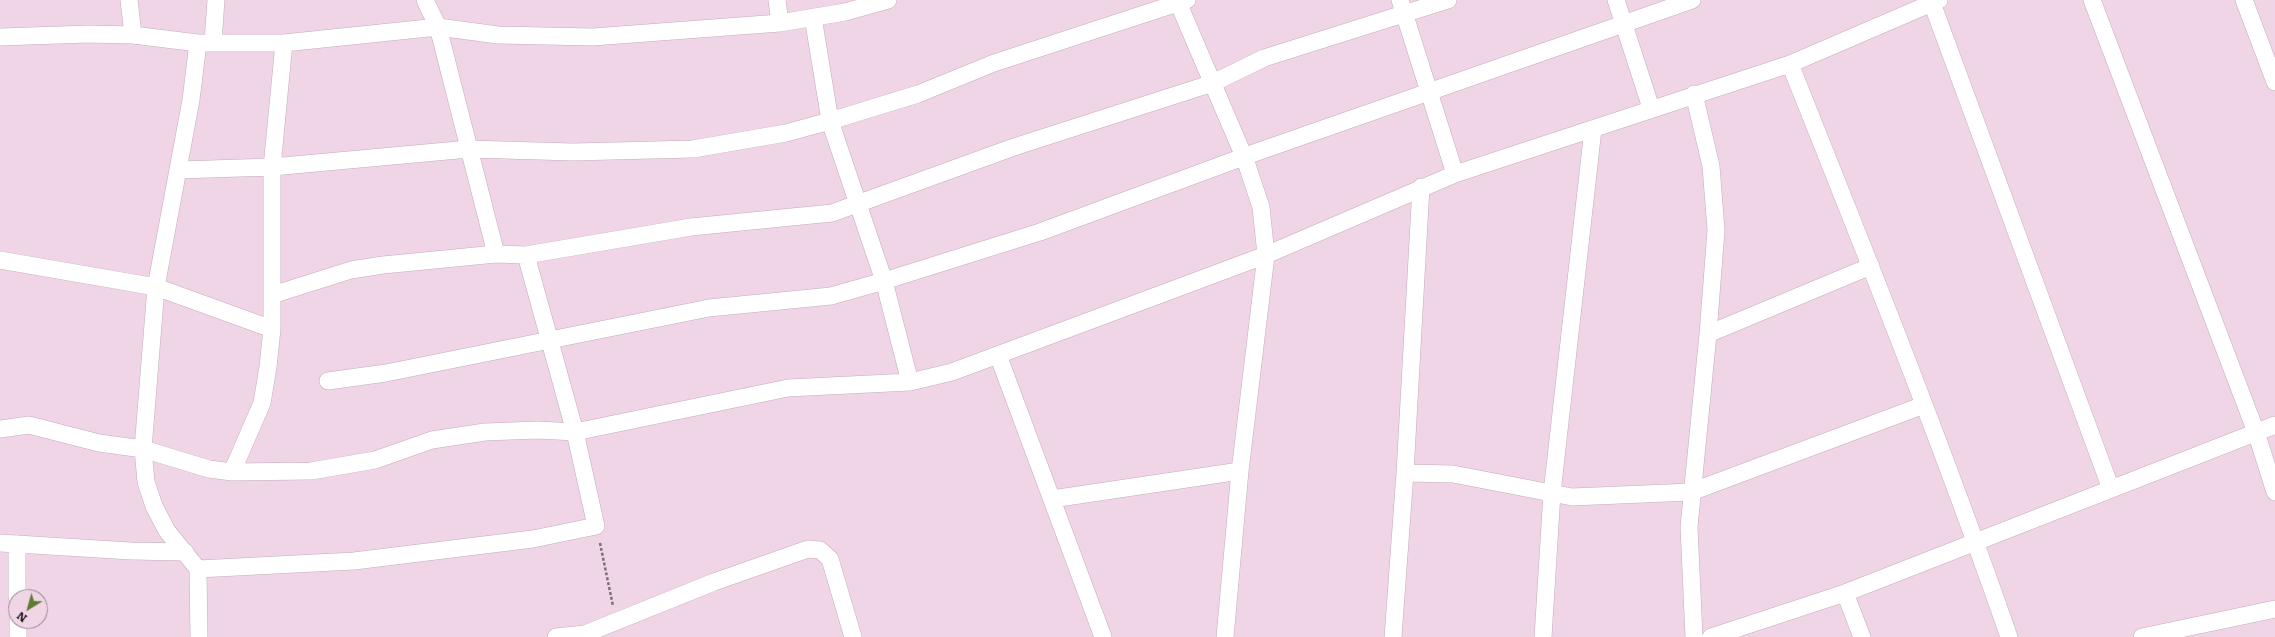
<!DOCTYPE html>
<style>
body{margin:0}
#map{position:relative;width:2275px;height:637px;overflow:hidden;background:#f0d5e6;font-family:Literata,serif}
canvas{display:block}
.north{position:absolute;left:8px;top:589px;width:40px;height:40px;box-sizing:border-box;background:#f0d5e6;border:1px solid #9a8692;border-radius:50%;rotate:217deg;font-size:11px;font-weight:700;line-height:16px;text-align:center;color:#181015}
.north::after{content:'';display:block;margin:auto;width:14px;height:18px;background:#5f7b30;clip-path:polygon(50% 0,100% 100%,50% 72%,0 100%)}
</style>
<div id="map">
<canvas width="2275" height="637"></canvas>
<div class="north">N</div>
</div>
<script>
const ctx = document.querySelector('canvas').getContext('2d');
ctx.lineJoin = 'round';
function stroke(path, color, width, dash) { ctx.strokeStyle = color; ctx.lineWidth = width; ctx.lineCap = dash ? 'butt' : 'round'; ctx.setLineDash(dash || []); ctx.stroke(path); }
const street = new Path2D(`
 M129,0L133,35
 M425,0L438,27L496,254
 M777,0L780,23
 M1177,0L1245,159L1261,207L1266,255L1240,471L1225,637
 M1400,0L1455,174
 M1616,0L1651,108
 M2092,0L2256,432L2275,492
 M2244,0L2275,82
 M1932,3L2111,489
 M813,17L830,121L884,281L910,382
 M0,37L88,34L133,35L198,43H284L438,27L498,35L593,37L780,23L845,12L888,0
 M213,42L216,0
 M198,43L191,100L156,287L143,449L146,482L154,506L167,531L198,569L199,637
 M1790,64C1866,254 1942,444 2009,637
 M179,170L272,167L469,149L573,152L693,149L786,133L830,121L918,94L994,63L1187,0
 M0,260L156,287L272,329
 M272,295L351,270L383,265L496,254L526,255L691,227L832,213L1014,147L1213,83L1264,58L1448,0
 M1708,334L1871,266
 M998,355L1103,637
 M328,381L386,373L709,308L831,296L884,281L1040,232L1254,153L1692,0
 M0,429L29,425L99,443L143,449L209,469L232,472L311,471L375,460L432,440L485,432L538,430L575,432L788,388L910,382L952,372L1266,255L1455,174L1790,64L1939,0
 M232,472L262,403L268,367L272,329V167L284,43
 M1405,473L1453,474L1572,497L1691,492L1924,405
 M1052,499L1240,471
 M0,543L131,551L185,552
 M17,544V597
 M198,569L354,561L533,539L596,526L575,432L526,255
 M1845,593L1862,637
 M18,621V637
 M556,637L585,634L714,582L808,549L820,550L830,559L853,637
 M1393,637L1405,473L1421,187
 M1543,637L1552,493L1593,129
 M1694,637L1689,527L1708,334L1716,230L1711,166L1694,94
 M1711,637L1845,593L2275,425
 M2142,637L2275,609`);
stroke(street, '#c4abbb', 18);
stroke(new Path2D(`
 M600,543L613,606`), '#7f6e79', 2.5, [3, 2]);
stroke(street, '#fff', 17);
</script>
